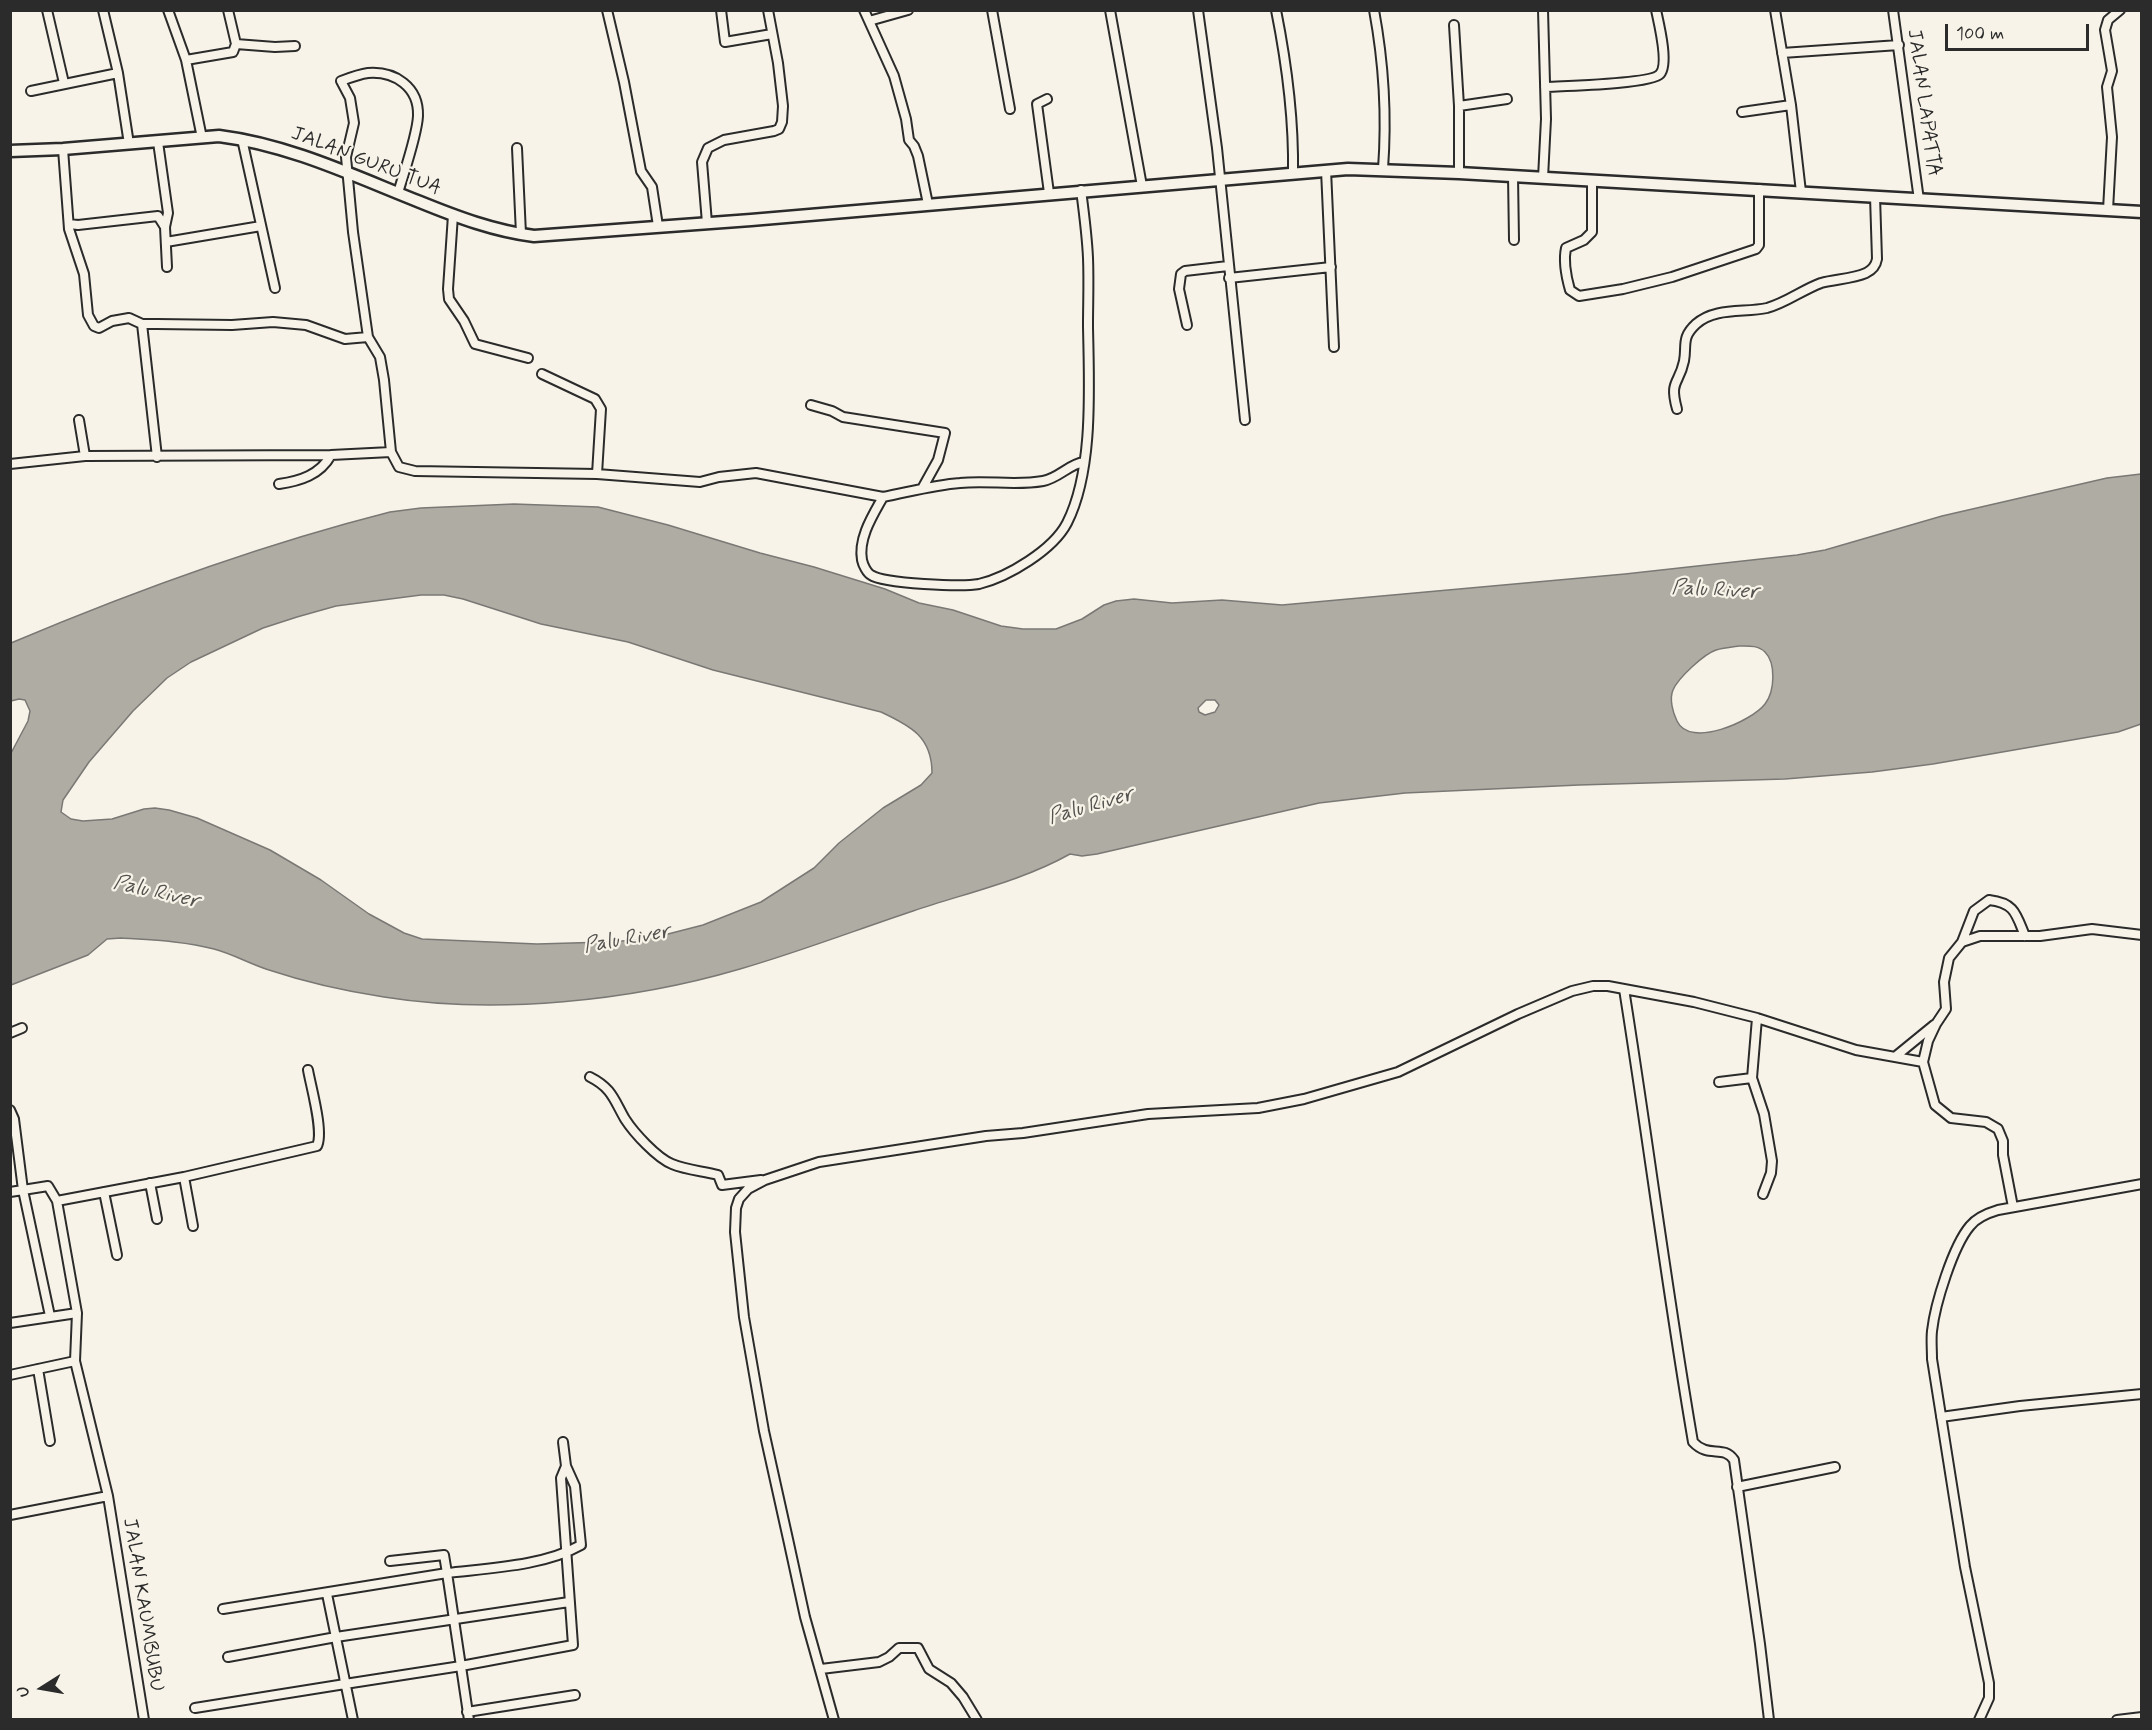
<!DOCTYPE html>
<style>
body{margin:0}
#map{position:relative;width:2152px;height:1730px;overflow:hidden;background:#f7f3e8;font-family:Mynerve,sans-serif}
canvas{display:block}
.frame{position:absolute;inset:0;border:12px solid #2b2b2b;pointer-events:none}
.north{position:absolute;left:12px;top:1658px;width:60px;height:60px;-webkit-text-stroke:4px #f7f3e8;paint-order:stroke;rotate:259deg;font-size:16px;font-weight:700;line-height:24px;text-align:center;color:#2b2b2b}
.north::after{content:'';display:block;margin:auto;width:21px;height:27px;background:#2b2b2b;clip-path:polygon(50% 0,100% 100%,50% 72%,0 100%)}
.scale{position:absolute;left:1945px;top:24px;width:144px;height:27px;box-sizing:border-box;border:3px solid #2b2b2b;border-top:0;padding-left:8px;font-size:18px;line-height:21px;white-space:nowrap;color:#2b2b2b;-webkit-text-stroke:4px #f7f3e8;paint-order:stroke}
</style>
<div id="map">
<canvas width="2152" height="1730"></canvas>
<div class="frame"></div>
<div class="north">U</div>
<div class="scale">100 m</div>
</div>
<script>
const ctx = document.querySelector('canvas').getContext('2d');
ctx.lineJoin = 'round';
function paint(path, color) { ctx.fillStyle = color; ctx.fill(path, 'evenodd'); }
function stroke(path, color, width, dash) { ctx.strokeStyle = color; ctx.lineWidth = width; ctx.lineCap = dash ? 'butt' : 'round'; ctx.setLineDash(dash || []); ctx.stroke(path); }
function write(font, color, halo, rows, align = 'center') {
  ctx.font = font + ' Mynerve,sans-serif'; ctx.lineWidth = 4.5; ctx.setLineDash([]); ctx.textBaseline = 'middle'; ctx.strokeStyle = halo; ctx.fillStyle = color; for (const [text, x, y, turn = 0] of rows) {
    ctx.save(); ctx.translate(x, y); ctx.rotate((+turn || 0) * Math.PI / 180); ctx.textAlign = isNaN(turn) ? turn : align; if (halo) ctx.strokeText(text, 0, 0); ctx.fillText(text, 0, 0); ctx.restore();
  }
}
const water = new Path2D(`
 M2141,474V724L2118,732L1933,764L1872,772L1785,779L1579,785L1405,793L1319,803L1097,854L1082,856L1070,854C1022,881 966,893 913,911C856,930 799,952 740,969C631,1001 496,1015 384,997C345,991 305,982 269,970C250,964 233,954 214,949C184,941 151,940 121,938L107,939L88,955L11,985L10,755L28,721L30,711L25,700L19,699L11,701V643C134,591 260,545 390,512L421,508L514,504L598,507L668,525L760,553L814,567L885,589L919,603L953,610L1001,626L1023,629H1056L1082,619L1104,605L1116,601L1134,599L1172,603L1222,600L1282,605L1625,574L1797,555L1825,550L1942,516L2107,478ZM421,595H444L463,599L541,624L628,642L713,670L881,712C911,726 932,737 932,773L921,785L883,808L839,843L814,868L761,902L703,925L668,934L638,940L606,942L537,944L422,939L404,933L369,914L321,880L270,850L197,818L169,810L155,808L144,809L112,819L83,821L71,819L61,812L63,800L89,762L133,711L167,678L191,662L263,628L297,617L336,606ZM1739,646C1748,646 1758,645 1765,652C1776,663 1775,691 1765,704C1752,721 1690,749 1677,721C1673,713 1669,699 1673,690C1678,678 1704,654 1716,650C1723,648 1732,647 1739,646ZM1206,700H1215L1219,705L1215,712L1205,715L1199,712L1198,708Z`);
paint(water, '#afaca4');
stroke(water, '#7a7874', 1.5);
const street = new Path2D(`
 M47,10L64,83
 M103,10L118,73L129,144
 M168,10L186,60L202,138
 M607,10L624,82L641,171L652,187L658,226
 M721,10L725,42L772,34
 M864,10L894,76L906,119L909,140L914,146L918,156L928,204
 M992,10L1010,109
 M1110,10L1142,186
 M1198,10L1217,148L1245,420
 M1276,10C1287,65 1294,118 1293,174
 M1374,10C1384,64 1387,115 1383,169
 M1543,10L1546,119L1543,178
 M1775,10L1791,105L1801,192
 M1893,10L1919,200
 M869,21L908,10
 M1454,25L1459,106V173
 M236,44L275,47L295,46
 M1782,53L1899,45
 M186,60L233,52L236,44L228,10
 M1545,87C1562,86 1652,84 1660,74C1669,64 1659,24 1656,10
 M31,91L118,73
 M1047,99L1037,104L1049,193
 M1459,106L1507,99
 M1742,112L1791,105
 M242,139L275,288
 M158,142L168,213L165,227L167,267
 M517,148L521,234
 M63,149L69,229L84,274L88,315L94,326L99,328L112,321L129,318L142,324H157L232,325L273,322L306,325L345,339L368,337
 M1326,170L1334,347
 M1513,176L1514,240
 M1592,180V232L1584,240L1566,248C1563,262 1566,276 1570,290L1579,296L1623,289L1672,277L1756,249L1759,245V189
 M1081,190C1084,213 1087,235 1088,258C1089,281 1088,304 1088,326C1089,385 1094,470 1067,523C1053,550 1008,577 979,584C963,587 884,584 871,575C867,573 863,565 862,560C858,538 873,515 883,497C909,492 934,485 960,483C988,480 1015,486 1043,481C1059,478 1069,464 1084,462
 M398,193C404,172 417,136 418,116C419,87 395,71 368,73C360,74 349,78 341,81L350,98L354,123L346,157L353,232L368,337L380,357L384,380L391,452L399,467L415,471L597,474L700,482L719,477L756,473L883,497
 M2108,210L2112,137L2107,87L2112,71L2105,30L2108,20L2120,10
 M453,215L448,289L449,299L464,321L475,344L528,358
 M707,223L702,162L708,148L724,140L774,131L779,129L782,122L783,106L778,63L768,10
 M69,224L78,225L158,216L165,227
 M166,242L261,226
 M1229,278L1331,267
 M142,324L157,457
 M1187,325L1179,289L1181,274L1185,271L1228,266
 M542,374L595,399L601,409L597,474
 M811,405L832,411L843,417L945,433L938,460L923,487
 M1677,409C1669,380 1679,385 1684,361C1687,345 1681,338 1696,324C1715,307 1744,313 1767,308C1786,303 1802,290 1821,283C1836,279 1852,279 1866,273C1872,270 1876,265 1877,259L1875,196
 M79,420L85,456L331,455
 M10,464L85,456
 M279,484C300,481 320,475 331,455L391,452
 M1962,942L1974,911L1989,900C2015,903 2016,914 2025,936
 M1624,989C1648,1139 1667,1291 1693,1442C1709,1459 1723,1444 1734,1460L1760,1644L1769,1720
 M1757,1018L1752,1078L1764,1114L1772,1161L1771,1173L1763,1194
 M10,1033L22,1028
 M1896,1056L1934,1025
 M1923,1062L1928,1041L1936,1024L1946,1009L1944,982L1949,958L1962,942L1980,936H2040L2092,929L2142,935
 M590,1077C612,1088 614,1100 625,1119C634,1133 657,1158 672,1164C686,1170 703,1171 718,1175L722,1185L761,1180
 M1719,1082L1752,1078
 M10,1110L14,1119L23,1190L48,1186L57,1201L77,1313L75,1361L108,1496L144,1720
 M150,1183L157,1219
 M10,1192L23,1190L50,1316
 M104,1192L117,1255
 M57,1201L184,1177
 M193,1226L184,1177L317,1146C324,1132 311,1087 308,1070
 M10,1323L77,1313
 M38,1369L50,1441
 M10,1375L75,1361
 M1941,1417L2020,1406L2142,1394
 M1737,1487L1835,1467
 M10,1515L108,1496
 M390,1561L444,1555L447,1573C490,1568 544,1566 581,1545L575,1486L566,1466L563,1442
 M327,1594L353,1720
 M223,1609L447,1573L469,1720
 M228,1657L336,1637L569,1602
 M821,1669L879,1662L889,1657L899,1648H918L929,1669L951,1683L963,1697L977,1720
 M345,1684L461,1666L573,1645L561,1478L566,1466
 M195,1708L345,1684L344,1676
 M467,1712L575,1695
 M834,1720L805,1617L788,1539L764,1431L744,1317L735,1232L736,1208L739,1199L748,1189L765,1180L819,1162L986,1136L1023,1133L1148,1114L1258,1108L1304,1099L1398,1072L1518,1014L1572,991L1593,986H1608L1694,1002L1757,1018L1856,1050L1923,1062L1935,1105L1951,1118L1986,1122L1998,1129L2003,1141V1155L2013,1207
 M1979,1720L1989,1698V1683L1965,1567L1932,1359C1932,1349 1931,1340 1932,1331C1935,1304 1953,1246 1970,1226C1977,1217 1988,1213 1998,1210L2142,1184
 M2117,1720L2142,1717`);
const secondary = new Path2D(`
 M10,151L63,149L219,136C290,145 354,176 420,202C457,217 494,231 534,236L751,220L1348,169L1459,173L2142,212`);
stroke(street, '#2b2b2b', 12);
stroke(secondary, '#2b2b2b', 15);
stroke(street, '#f7f3e8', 8);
stroke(secondary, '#f7f3e8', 10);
write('20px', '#2b2b2b', '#f7f3e8', [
 ["JALAN LAPATTA",1923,103,82],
 ["JALAN GURU TUA",366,162,21],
 ["JALAN KAUMBUBU",142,1605,81]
]);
write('italic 21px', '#53524f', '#f7f3e8', [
 ["Palu River",1715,591,3],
 ["Palu River",1091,807,-16],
 ["Palu River",156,893,13],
 ["Palu River",627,940,-10]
]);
</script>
